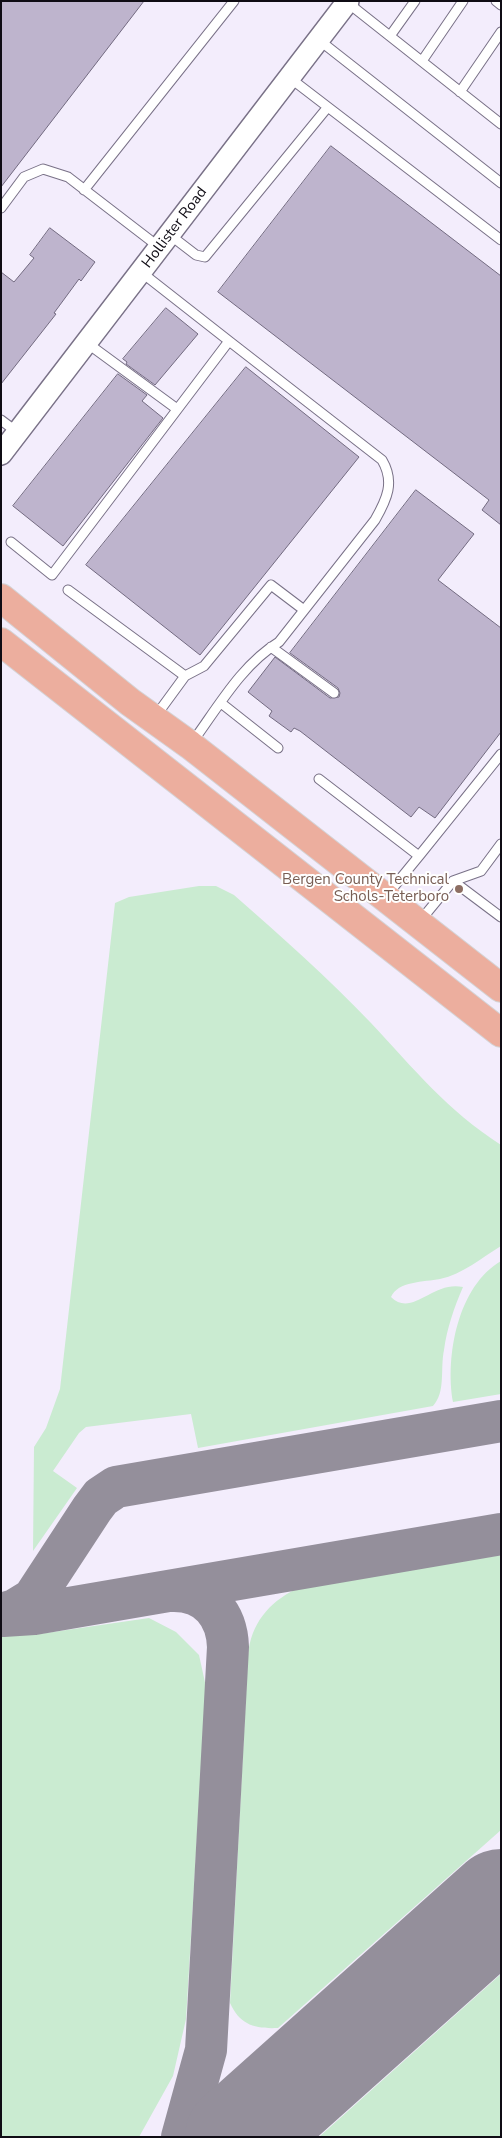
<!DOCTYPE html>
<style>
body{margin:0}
#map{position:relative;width:502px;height:2138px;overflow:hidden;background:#f3edfc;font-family:"Nunito Sans",sans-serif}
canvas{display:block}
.frame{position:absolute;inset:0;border:2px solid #0f0c14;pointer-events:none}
</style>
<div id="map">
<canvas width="502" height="2138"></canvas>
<div class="frame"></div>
</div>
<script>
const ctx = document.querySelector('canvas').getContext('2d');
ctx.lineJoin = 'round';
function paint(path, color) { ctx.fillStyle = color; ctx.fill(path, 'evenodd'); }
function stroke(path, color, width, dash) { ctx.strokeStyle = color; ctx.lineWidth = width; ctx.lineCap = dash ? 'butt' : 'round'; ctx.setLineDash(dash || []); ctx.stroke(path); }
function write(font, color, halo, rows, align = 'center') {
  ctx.font = font + ' "Nunito Sans",sans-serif'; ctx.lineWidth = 4; ctx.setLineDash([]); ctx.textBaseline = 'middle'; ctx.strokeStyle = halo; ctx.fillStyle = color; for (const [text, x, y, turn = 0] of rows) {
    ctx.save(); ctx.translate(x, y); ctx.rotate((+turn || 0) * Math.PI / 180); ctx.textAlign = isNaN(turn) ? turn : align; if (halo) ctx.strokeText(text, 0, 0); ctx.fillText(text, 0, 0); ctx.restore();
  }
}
paint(new Path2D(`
 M199,886H216L234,895C281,936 328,978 371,1023C414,1069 447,1110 501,1145V1246C481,1258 463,1274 440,1279C424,1282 398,1281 391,1297C412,1318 433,1280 463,1287C454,1308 447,1328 444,1350C440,1369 446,1392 433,1406L198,1448L191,1414L86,1427L79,1433L53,1471L77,1488L33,1551L34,1447L46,1428L60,1389L115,903L129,897Z
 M501,1261V1394L453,1402C445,1356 458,1286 501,1261Z
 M501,1555V1830L278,2028C255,2029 240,2025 230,2003L248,1655C251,1624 268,1603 296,1589Z
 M149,1618L176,1632L199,1655L206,1687L186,2019L173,2076L139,2137H1V1636L39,1634Z
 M501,1974V2137H319Z`), '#caebd1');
stroke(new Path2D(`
 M174,1591C208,1591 227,1615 228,1647L206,2050L182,2137
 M1,1614L15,1610L33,1599L92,1509L101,1497L116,1487L501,1421
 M3,1616L34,1614L501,1534`), '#948f9b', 42);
stroke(new Path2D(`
 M238,2137L501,1902`), '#948f9b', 106);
const building = new Path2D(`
 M1,1H144L1,187Z
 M331,146L501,276V525L482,510L489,500L218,292Z
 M50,228L95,262L81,281L79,279L54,313L56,314L1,384V272L14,282L34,258L30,255Z
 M166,308L198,334L155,385L126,364L127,362L123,359Z
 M246,367L359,457L200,655L86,565Z
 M118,374L147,395L142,401L163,418L63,546L13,506Z
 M416,490L474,534L438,580L501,628V732L435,818L419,807L411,817L300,731L294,728L291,732L269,716L272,711L248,692L275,657L330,698L339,697L340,693L338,688L290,653Z`);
paint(building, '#beb4cd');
stroke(building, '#726a80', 1);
const service = new Path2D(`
 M496,1L501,5
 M348,3L501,124
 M390,36L415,1
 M319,40L501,183
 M422,61L463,1
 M290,78L501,240
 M460,92L501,32
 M84,190L234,1
 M1,208L24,177L43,169L68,177L159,247
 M170,235L196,255L205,257L327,108
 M87,343L177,409
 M1,420L17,432
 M11,542L52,575L229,341L141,272
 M68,590L185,676
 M271,647L334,693
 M221,703L278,748
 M155,717L185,676L204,666L271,585L304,610
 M191,744C217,709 241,665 279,642L375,520C387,499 395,482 382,460L229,341
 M319,779L419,856L387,895
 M419,856L501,754
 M453,881L501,917
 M420,921L453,881L481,871L501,844`);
const tertiary = new Path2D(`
 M1,454L348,1`);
const trunk = new Path2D(`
 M1,598L130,702L190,745L501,988
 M1,642L501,1033`);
stroke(service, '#797187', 11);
stroke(tertiary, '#797187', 24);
stroke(trunk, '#d4d3d5', 30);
stroke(service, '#fff', 9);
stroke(tertiary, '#fff', 21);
stroke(trunk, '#ecae9e', 28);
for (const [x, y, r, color] of [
 [459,889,5,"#8d6e63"]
]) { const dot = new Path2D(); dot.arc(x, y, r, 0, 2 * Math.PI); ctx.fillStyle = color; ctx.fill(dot); stroke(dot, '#fff', 2); }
write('15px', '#0f0c14', '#fff', [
 ["Hollister Road",175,228,-53]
]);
write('15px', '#785e54', '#fff', [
 ["Bergen County Technical",449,880],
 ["Schols-Teterboro",449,897]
], 'right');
</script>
